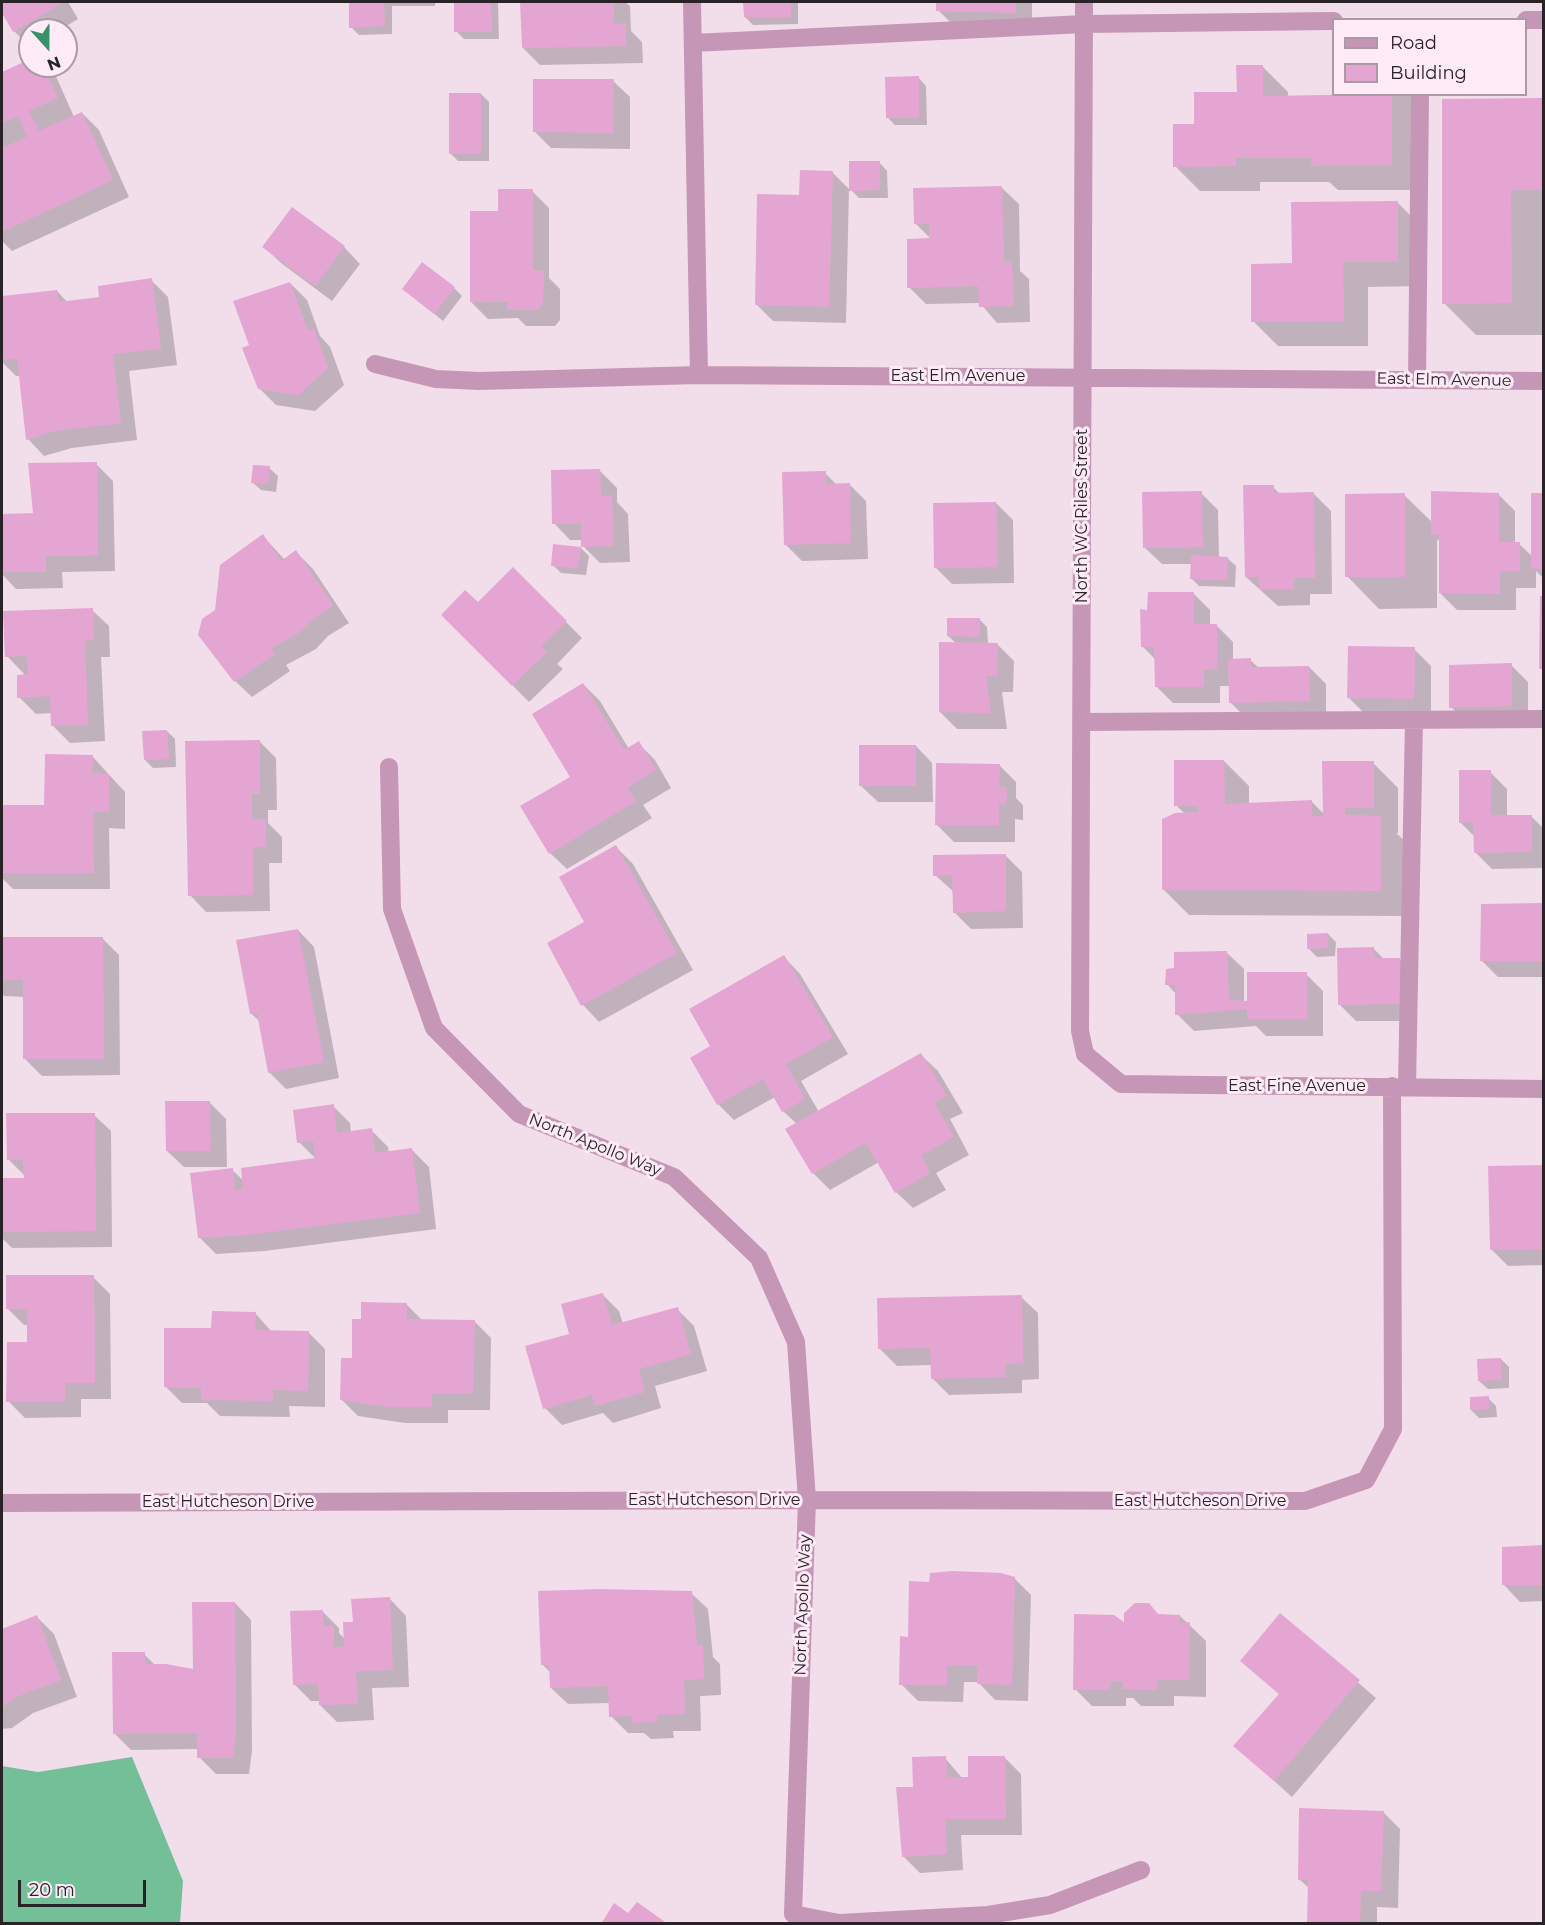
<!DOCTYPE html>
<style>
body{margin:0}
#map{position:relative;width:1545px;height:1925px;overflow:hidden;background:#f2deeb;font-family:Montserrat,sans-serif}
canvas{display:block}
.frame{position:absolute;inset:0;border:3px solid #292227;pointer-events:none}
.legend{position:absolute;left:1332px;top:18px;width:195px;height:78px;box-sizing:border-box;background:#ffebf8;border:2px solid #a99ba4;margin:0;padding:8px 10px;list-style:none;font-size:18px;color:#292227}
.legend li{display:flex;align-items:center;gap:12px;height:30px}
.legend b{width:30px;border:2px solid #a99ba4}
.north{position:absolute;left:18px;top:18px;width:60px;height:60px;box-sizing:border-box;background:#ffebf8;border:2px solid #a99ba4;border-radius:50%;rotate:159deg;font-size:16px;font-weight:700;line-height:24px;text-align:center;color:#292227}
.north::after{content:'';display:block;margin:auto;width:21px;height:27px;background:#369269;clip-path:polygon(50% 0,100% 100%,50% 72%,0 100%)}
.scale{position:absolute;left:18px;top:1880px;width:128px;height:27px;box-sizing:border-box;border:3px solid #292227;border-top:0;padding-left:8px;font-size:18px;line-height:21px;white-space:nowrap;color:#292227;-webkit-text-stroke:4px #ffebf8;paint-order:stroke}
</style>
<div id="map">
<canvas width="1545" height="1925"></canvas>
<div class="frame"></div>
<ul class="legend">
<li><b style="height:8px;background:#c596b6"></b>Road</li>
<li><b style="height:16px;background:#e5a5d2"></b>Building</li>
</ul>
<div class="north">N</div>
<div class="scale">20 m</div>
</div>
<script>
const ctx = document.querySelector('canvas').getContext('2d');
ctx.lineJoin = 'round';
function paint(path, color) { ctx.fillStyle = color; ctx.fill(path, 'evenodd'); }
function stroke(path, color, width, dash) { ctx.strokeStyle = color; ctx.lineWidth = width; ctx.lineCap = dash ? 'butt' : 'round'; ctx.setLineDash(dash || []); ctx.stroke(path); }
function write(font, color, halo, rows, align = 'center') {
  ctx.font = font + ' Montserrat,sans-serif'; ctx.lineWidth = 6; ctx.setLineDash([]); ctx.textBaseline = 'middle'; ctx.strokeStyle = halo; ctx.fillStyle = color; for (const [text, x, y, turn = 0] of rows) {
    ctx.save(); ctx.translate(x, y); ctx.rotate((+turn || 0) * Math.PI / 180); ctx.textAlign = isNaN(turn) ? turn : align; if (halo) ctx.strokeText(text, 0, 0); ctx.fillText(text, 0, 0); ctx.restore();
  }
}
paint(new Path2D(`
 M132,1757L183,1881L180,1923H2V1766L38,1772Z`), '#73bf98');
paint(new Path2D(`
 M2,2H68L78,19L60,30H30V47L14,31L2,10Z
 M350,2H435V6H392V34L359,35L351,27Z
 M455,2H498L499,39H464L456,31Z
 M522,2H625L630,6L631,31L642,42L643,63L540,65L523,48Z
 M745,2H798V24L753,25L745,17Z
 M938,2H1032V29L955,27L938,10Z
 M30,61V66H47L55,74L74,117L82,113L99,130L129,197L12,251L2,241V74Z
 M1263,67L1288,92V97L1417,94V190H1338L1329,182H1260V191H1200L1175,166Z
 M918,77L926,86L927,125H895L887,117Z
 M613,81L630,97V149L551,148L534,131Z
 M481,94L489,102V161H458L450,153Z
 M1544,100V335H1476L1444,303Z
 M879,162L887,171L888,198H859L851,190Z
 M833,173L849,189L846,323L773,321L757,305L801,196Z
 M1002,188L1019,204L1020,271L1029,279L1030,322L997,323L980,303L926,304L909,287L932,240L915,223Z
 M532,191L549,208V278L560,289V320L555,326H526L518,318L488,319L471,302L499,213Z
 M1397,202L1422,227V286L1368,287V346H1278L1253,321Z
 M264,247H344L360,264L332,301L281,263Z
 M151,280L168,297L177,365L129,371L137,440L72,448L44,456L28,439L21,376H16L2,362V298L57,291L68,303L101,298Z
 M290,283L307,300L320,336L330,347L344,385L315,411L276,405L259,388L251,346Z
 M454,288L462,296L443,321L404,289Z
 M96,464L113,481L115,571L62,572L63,588L16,589L2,574V515H35Z
 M269,468L278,476L276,492L261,490L252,482Z
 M600,471L617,488V502L628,514L630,562L600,563L583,546V540H570L554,523Z
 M825,473L837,485L849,484L866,501L868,559L802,561L785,544Z
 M1273,487L1280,494H1314L1331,511L1332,594H1310V605L1278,606L1246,577Z
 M1201,493L1218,510L1219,558H1227L1236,566L1235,587L1199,586L1191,578L1192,564H1162L1145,548Z
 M1498,494L1515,511V544H1519L1533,557L1544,494V579L1536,571V588H1516V610H1457L1440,593L1441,543L1437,539V608L1379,609L1347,576L1404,495L1432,522Z
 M996,503L1013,520L1014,583L952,584L935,567Z
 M263,536L285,560L296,552L313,569L349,623L328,636L316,649L286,665L290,671L252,697L235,681L216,611Z
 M581,548L589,556L586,575L561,573L553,565Z
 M513,569L582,638L557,664L563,669L529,702L443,615L478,604Z
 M1193,593L1210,610V625H1216L1233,642V660H1250L1259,668L1309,667L1326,684V717L1247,719L1230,702V686H1220V703H1173L1156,686V660L1142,646L1149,611Z
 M92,610L109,626L110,657H101L105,741L70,743L53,726L52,713L36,714L19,697L26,676L7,656Z
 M979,619L987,627L988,644H997L1014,661L1013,692H1002L1007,729H957L940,712L957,644L948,636Z
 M1414,649L1431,666V715H1366L1349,698Z
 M1511,665L1528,682V722L1468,724L1451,707Z
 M583,684L600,701L629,749L638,743L655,760L671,788L643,805L652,818L567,869L550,853L572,777Z
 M167,731L175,739L176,767L153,768L145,760Z
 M259,741L276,758L277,810H268V823L282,837V863H269L270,911L206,912L190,895Z
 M916,746L932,763L933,802H878L861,786Z
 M92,756L125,792V829L109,828L110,889H13L2,878V807H46Z
 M1224,761L1249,786V804L1312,802L1324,814L1373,763L1398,788V833H1396L1406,842L1405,916L1189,915L1164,890L1185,814L1176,805Z
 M999,765L1016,782V798L1023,805V820L1015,819V842H954L937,825Z
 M1490,772L1507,789V816H1531L1544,829V868L1492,869L1475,852V837L1460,822Z
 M616,847L633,864L693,970L599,1022L583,1005L549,944L586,923Z
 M1005,855L1022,872L1023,928L971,929L954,912V892L935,875Z
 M1544,905V977H1498L1482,961Z
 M298,930L314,947L339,1078L286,1089L269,1072L260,1022L251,1013Z
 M1328,934L1336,942L1335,956L1317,957L1309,949Z
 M2,938H102L119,955L120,1075L42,1076L25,1059V997L4,996L2,993Z
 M1374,949L1385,960H1400L1417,977V1021H1356L1339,1004Z
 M1227,953L1244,969V1002L1306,974L1323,991V1036H1266L1256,1026L1194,1031L1177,1014L1176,994L1167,984L1176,970Z
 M784,957L800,974L848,1054L801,1081L819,1112L921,1055L938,1071L963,1113L950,1119L969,1155L936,1173L946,1190L913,1208L896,1192L879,1162L830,1190L813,1173L787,1130L797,1124L783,1111L775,1097L734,1120L718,1104L712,1047Z
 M209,1102L226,1119L227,1167H184L167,1151Z
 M333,1106L350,1123L351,1132L371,1130L388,1147L389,1153L412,1150L429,1167L436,1229L265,1251L216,1254L199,1237L232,1170L244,1181L317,1160L299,1142Z
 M94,1115L111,1131L112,1247L12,1248L2,1238V1179H25V1176L9,1160Z
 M1542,1166L1544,1265L1508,1266L1491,1249Z
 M93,1277L110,1294L111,1399H81V1417L25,1418L8,1401L28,1344V1325H24L7,1308Z
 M602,1294L619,1311L623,1324L677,1309L694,1326L707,1371L655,1386L661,1408L613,1423L603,1413L562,1425L545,1408L571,1335Z
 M1021,1297L1038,1313L1039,1379L1022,1380V1393L949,1395L933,1379L932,1365L897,1366L880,1349Z
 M406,1304L423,1321H474L491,1338L490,1410H448V1423H405L358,1416L341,1399L363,1321Z
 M255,1313L272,1332H308L325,1349V1407L289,1406L290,1417L220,1416L207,1403H182L165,1386L213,1330Z
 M1501,1359L1509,1367V1388L1488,1389L1479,1381Z
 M1488,1398L1496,1406L1497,1417L1479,1418L1471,1410Z
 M1544,1547V1601L1520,1602L1504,1585Z
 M1014,1578L1031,1595L1028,1701L995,1700L978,1682H964L963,1702L918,1701L901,1684L909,1638L931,1584Z
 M691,1593L708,1609L713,1657L720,1664L721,1695L700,1696L701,1731H673L674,1738L651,1739L644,1733H628L611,1716L610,1703L568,1704L551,1688V1673L542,1664Z
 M390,1599L406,1616L409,1687L372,1688L374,1720L337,1722L320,1705V1701H311L294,1684L322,1611L339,1628V1633L345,1639L354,1623Z
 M235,1603L251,1620L252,1750L249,1774H216L199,1757V1749L131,1750L114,1733L144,1654L156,1666L194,1671Z
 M1280,1615L1376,1698L1292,1797L1235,1746L1280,1695L1242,1661Z
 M1159,1616H1180L1206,1641V1697L1174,1696V1706H1141L1133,1698H1126V1706H1092L1075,1689L1126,1625Z
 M37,1617L54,1634L77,1697L33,1713L12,1728L2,1729V1631Z
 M1004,1757L1021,1774L1022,1835H961L963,1870L920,1873L903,1856L914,1788L945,1758L962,1778H969Z
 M1383,1812L1400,1829L1398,1908L1377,1907V1924H1309L1310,1889L1299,1879Z`), '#0003');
paint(new Path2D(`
 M2,2H63L13,32L2,13Z
 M349,2H384L385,26L349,28Z
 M454,2H491L492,32H454Z
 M520,2H614V23L626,24V46L522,48Z
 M743,2H791V17H744Z
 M936,2H1016V13L936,11Z
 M30,59V66H43L58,98L29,111L39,131L82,112L113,180L2,232V148L27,137L18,116L2,123V72Z
 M1236,65H1263V96L1392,94V165L1311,166L1312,158H1236V166L1173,167V124H1194V92H1237Z
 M919,76V118H886L885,77Z
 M533,79H614L613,133L533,132Z
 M449,93H481V154H449Z
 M1544,98V190H1511L1512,303L1442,304V99Z
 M849,161H880V190L849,191Z
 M800,170L833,171L829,307L755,305L757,194L799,195Z
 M1002,186L1004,261H1012L1014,306L979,307L978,286L907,288V239L929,238V224H914L913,188Z
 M498,189H533V270L544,271L543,303L538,310H507L508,302H470V211H498Z
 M1398,201V262H1343L1344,321L1251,322V264L1292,263L1291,202Z
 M292,207L345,246L315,286L262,247Z
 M422,262L455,287L434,314L402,289Z
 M152,278L161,349L113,354L121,423L55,431L26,440L17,358L2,360V296L57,290L59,302L99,297L98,286Z
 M290,282L308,331L314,328L328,368L298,395L258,389L242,348L249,345L233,301Z
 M97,462L98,555L46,556V572H2V514L33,513L28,463Z
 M253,465L270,466L268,484L251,483Z
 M600,469L601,496L612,495L614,546L581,547V523L552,524L551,470Z
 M826,471V484L850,483L851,543L784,545L782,472Z
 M1243,485H1274V493L1314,492L1315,578H1294V589H1259V577H1245Z
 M1202,491L1203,547L1143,548L1142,492Z
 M1431,491L1499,493V542H1520V571H1500V594L1439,593V535H1431Z
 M1405,493V577H1345V494Z
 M1531,493H1544V569H1531Z
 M996,502L998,567L934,568L933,503Z
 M263,534L281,561L296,550L333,605L312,620L299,633L271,648L275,654L234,682L198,635L202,619L215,610L220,565Z
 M553,544L581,547L578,568L551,566Z
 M1191,555L1228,557L1227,580L1190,579Z
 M513,567L567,621L541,646L547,652L512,686L441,615L465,590L478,602Z
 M1148,592H1194V624H1217V669L1204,670V687H1155L1154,647H1141L1140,609L1147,610Z
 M1540,596H1544V669H1539Z
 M93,608L94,640L85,641L88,725L51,726L50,696L17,698V675L28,674L27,656L5,657L3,611Z
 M947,618H980V637L947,636Z
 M939,642L998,643L997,676H986L991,713L939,712Z
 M1348,646L1415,647L1414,699L1347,698Z
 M1251,658V667L1309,666L1310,701L1229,703L1228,659Z
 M1512,663V706L1449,708V665Z
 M583,683L624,750L639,741L656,770L627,788L636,801L549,854L520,806L570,777L532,714Z
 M167,730L169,759L144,760L142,731Z
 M260,740V794H252V819H266V847H253V895L188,896L185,741Z
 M859,745H916V786H859Z
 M45,754L93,755L92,773L109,774V812H93L94,873H2V805H44Z
 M1174,760H1224L1225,804L1312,800V816H1323L1322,761H1374V808H1345V815L1381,816V891L1162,890V819L1175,813L1199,812L1198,806H1174Z
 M936,763L1000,764L999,787H1007L1006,804L999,803V825H935Z
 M1459,770H1491V815H1532V852L1474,853L1473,822L1459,823Z
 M616,845L677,953L581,1006L547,943L584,922L559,877Z
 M1006,854V911L953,913L952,875L933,876V855Z
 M1544,903V961H1480L1481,904Z
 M298,929L324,1062L268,1073L257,1013L250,1014L236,940Z
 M1328,933V948L1307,949V934Z
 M2,937H103L104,1059H23V980H2Z
 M1374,947V958H1400L1401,1004L1338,1005L1337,948Z
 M1227,951L1229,1000L1247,1001V972H1307V1019H1247V1009L1175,1015V985H1165L1166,969L1174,968V952Z
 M784,955L833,1037L786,1064L805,1099L782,1112L763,1079L717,1105L690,1058L710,1046L689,1009Z
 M921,1053L947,1096L934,1102L954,1137L921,1155L930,1173L895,1193L866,1143L812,1174L785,1129Z
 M165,1101H210L211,1151H166Z
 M334,1104L337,1133L372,1128L375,1153L412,1148L420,1213L247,1235L198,1238L190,1173L233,1168L235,1190L243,1189L241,1168L315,1158L313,1141L297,1143L293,1110Z
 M6,1113H95L96,1231L2,1232V1178H24L23,1160H7Z
 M1543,1165L1544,1249L1490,1250L1488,1166Z
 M6,1275H94L95,1383H65V1401L6,1402L7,1342H27V1309H6Z
 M603,1293L612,1325L678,1307L691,1354L639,1369L645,1392L595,1406L592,1395L543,1409L525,1346L569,1334L561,1304Z
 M1022,1295L1023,1363L1005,1364L1006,1377L931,1379L930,1348L878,1349L877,1298Z
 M361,1302L407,1303V1319L475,1320L473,1394H432V1407H388L340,1400L341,1358H352V1319H361Z
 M212,1311L256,1312L255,1330L309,1331L308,1391L273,1390V1401L201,1400V1388L164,1387V1328H211Z
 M1501,1358L1502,1380L1478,1381L1477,1359Z
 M1489,1396V1409L1470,1410V1397Z
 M1544,1545V1585H1502V1547Z
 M952,1571L1001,1573L1015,1577L1012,1685L977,1684L978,1666L947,1665V1685H899L900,1636L908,1637L909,1581L929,1582L930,1573Z
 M599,1589L692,1591L697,1645H703L704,1679L684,1680L685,1714L657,1715V1722L632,1723V1716L609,1717L608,1686L550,1688L549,1665H541L538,1591Z
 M390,1597L393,1670L356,1671L358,1704L319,1705L318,1684L293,1685L290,1611L323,1610V1626H334V1647H344L343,1622H353L351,1599Z
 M192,1602H235L236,1733L233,1758H197V1733L113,1734L112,1652H145V1664H166L193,1669Z
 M1135,1603H1149L1158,1614L1180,1615V1623L1190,1622L1189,1680H1158L1157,1690L1122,1689L1123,1682H1110V1690H1073L1074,1614L1114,1615L1124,1622V1613Z
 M1280,1613L1360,1680L1274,1781L1233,1746L1279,1694L1240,1661Z
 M37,1615L61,1680L16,1697L2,1707V1629Z
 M946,1756L947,1777H968V1756H1005L1006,1819H945L947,1854L902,1857L896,1787H913L912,1757Z
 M1299,1808L1384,1811L1381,1891H1361L1360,1924H1307L1308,1880H1298Z
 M637,1902L668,1924H601L614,1903L628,1913Z`), '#e5a5d2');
stroke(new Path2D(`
 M692,2L699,375
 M1084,2L1080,1031L1085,1054L1121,1084L1544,1089
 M1526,20H1544
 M693,43L1084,24L1334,21
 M375,364L436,379L479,381L699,375L1544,381
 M1417,380L1420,94
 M1081,722L1544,719
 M389,767L392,909L434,1028L519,1114L674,1177L759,1258L796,1342L807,1500L793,1914L839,1923L988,1915L1050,1905L1141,1870
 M1407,1086L1414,720
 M2,1503L807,1500L1305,1501L1366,1480L1393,1429L1392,1086`), '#c596b6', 18);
write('16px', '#292227', '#ffebf8', [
 ["East Elm Avenue",958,376],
 ["East Elm Avenue",1444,380,1],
 ["North WC Riles Street",1082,516,-90],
 ["East Fine Avenue",1297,1086],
 ["North Apollo Way",595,1145,22],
 ["East Hutcheson Drive",714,1500],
 ["East Hutcheson Drive",1200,1501],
 ["East Hutcheson Drive",228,1502],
 ["North Apollo Way",803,1605,-88]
]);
</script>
